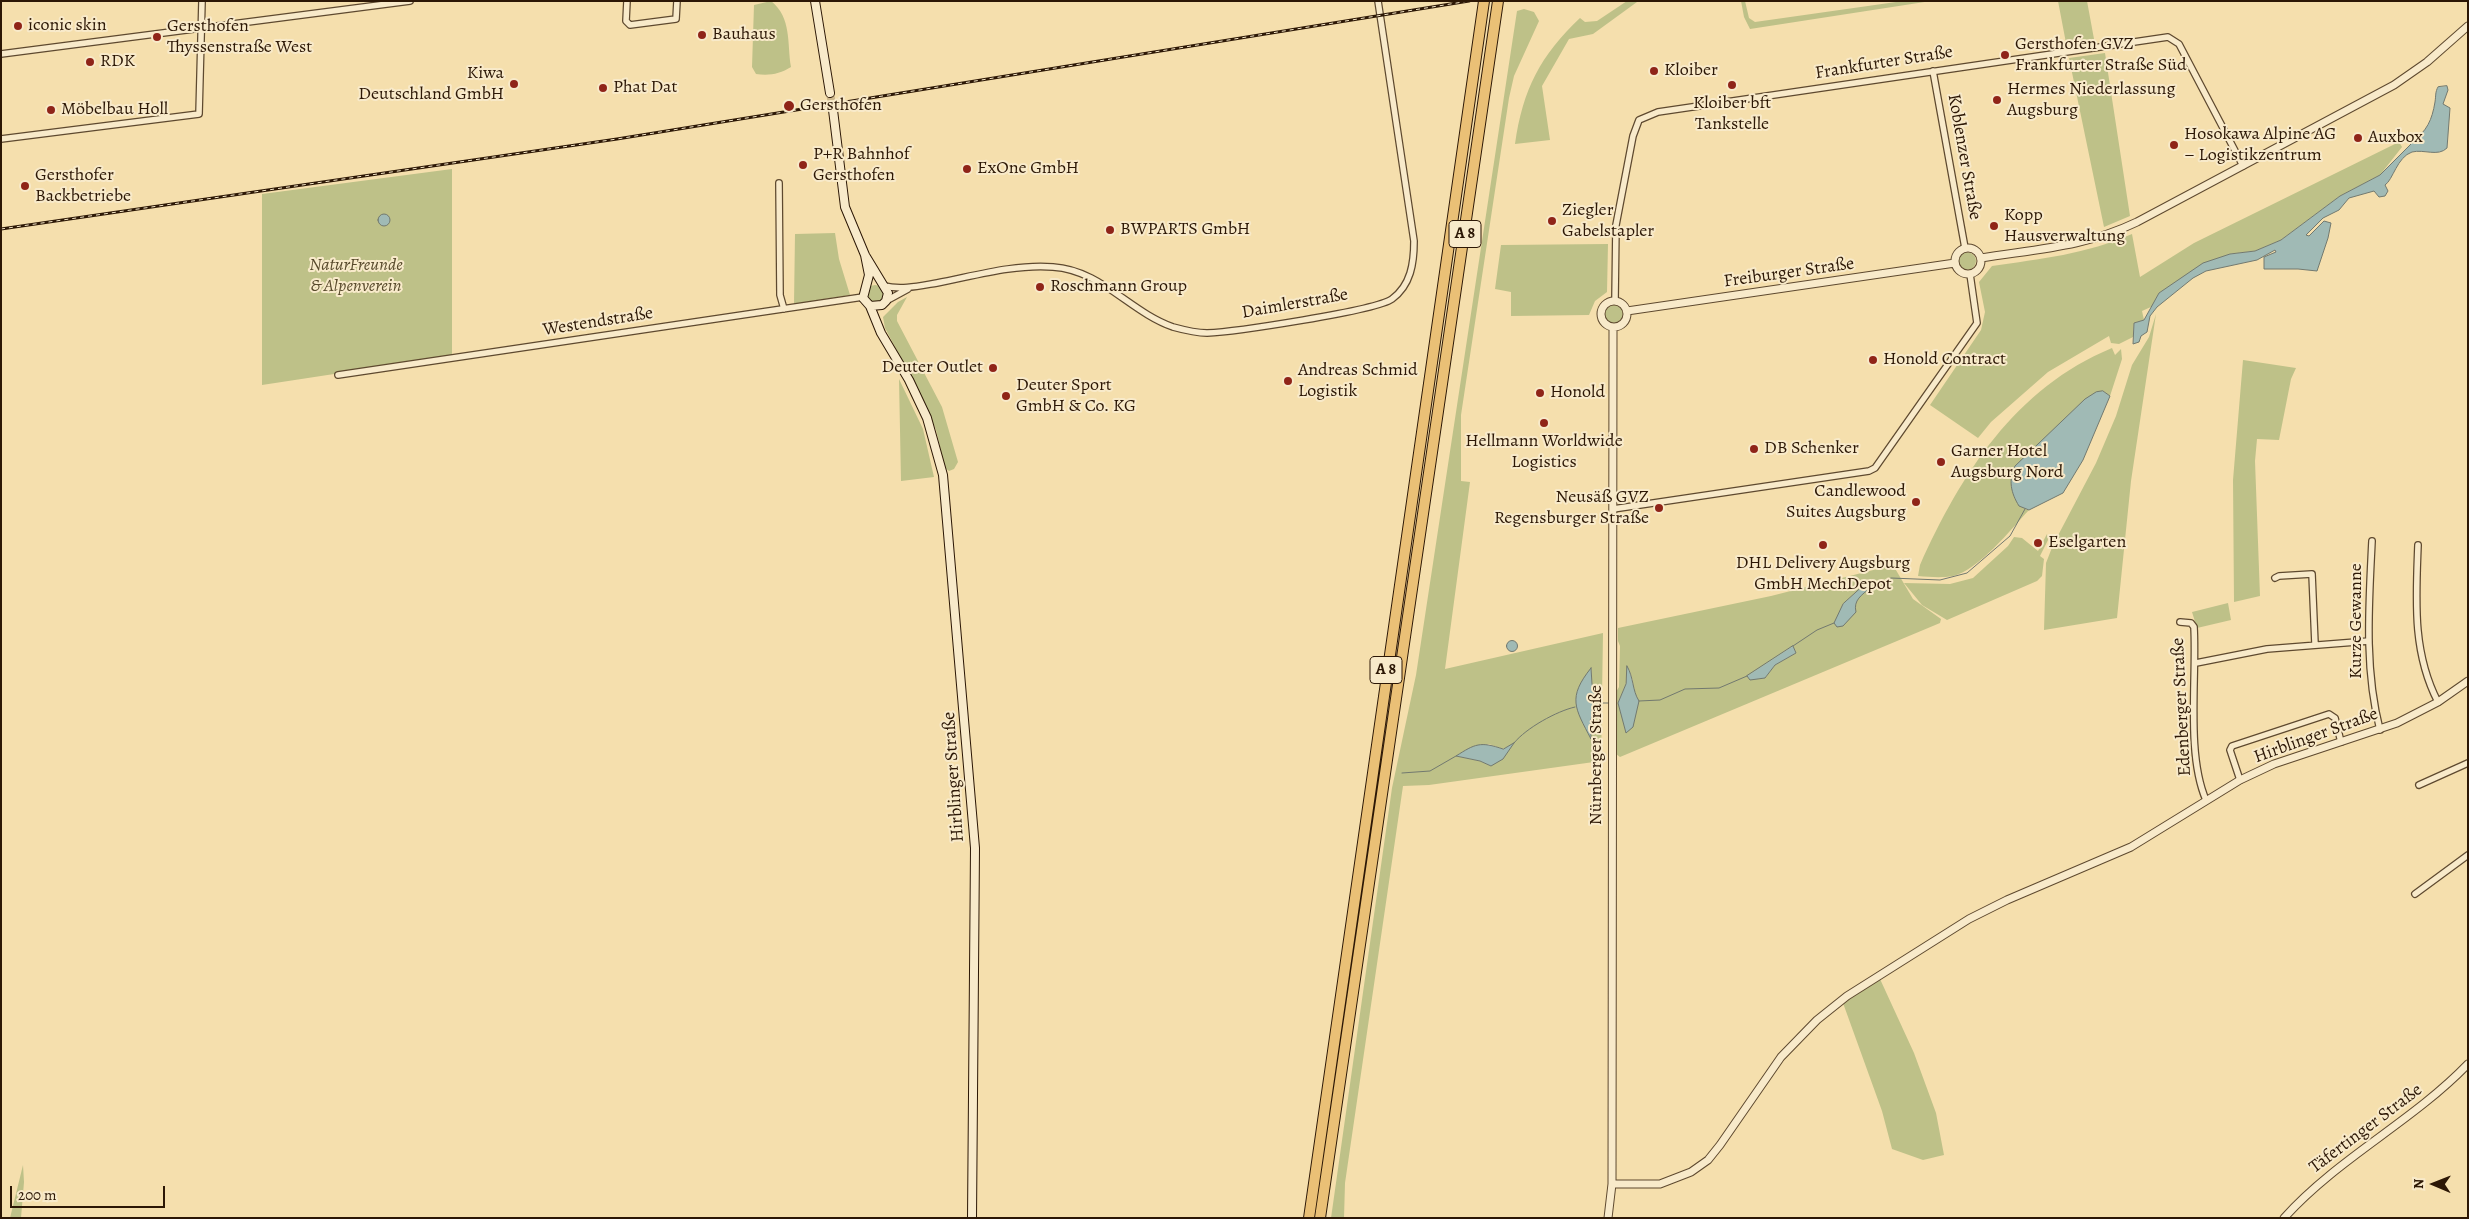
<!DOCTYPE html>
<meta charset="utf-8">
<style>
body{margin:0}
#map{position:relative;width:2469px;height:1219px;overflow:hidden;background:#f5dfad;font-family:Alegreya,serif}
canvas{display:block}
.frame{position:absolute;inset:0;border:2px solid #2c1705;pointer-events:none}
.north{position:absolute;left:2409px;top:1159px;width:50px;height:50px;-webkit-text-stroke:4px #f8eaca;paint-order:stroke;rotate:271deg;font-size:14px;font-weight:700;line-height:20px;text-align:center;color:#2c1705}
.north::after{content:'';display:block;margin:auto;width:18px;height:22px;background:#2c1705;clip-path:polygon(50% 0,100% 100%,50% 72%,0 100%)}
.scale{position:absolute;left:10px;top:1186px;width:155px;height:22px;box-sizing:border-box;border:2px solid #2c1705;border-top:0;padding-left:6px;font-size:15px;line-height:18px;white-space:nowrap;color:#2c1705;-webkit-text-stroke:4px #f8eaca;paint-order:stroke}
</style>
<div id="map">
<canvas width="2469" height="1219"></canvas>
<div class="frame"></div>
<div class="north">N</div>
<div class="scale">200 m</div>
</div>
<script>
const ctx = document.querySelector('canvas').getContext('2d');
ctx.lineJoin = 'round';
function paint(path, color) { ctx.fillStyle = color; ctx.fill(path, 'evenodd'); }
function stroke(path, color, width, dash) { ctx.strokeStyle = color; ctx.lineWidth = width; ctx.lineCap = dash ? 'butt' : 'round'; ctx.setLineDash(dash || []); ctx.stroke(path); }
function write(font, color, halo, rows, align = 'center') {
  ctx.font = font + ' Alegreya,serif'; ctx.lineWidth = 4; ctx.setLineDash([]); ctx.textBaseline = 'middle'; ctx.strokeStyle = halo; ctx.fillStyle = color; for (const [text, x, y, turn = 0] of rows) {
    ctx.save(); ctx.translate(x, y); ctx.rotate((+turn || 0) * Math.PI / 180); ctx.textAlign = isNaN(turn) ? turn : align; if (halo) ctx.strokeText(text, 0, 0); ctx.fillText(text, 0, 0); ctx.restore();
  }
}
paint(new Path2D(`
 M771,1C792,18 787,43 791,67C780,74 769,76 756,74L752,67L754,5Z
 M1627,1H1643L1637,2L1593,34L1569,39L1542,86L1550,140L1515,144C1523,89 1540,56 1580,18L1585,22L1597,21Z
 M1741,1H1745L1749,18L1755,22L1903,1H1931L1750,29L1744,17Z
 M2058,1H2087L2094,39L2066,43Z
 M1524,9L1534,12L1539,21L1514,76L1509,98L1461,415V481L1470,482L1445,669L1603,633L1601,761L1429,785L1403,786L1345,1183L1344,1218H1331L1392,788L1416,675L1517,11ZM1591,669L1592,684L1600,703L1591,719ZM1489,744L1503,749L1513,744L1491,766L1480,761L1456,756Z
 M2105,53L2130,216L2104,227L2069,58Z
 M2399,142L2402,147L2380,175L2340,196L2281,240L2255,251L2230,254L2159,293L2153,306L2142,311L2144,320L2134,323L2133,337L2119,344L2111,343L2109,336L2048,372L1991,422L1978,438L1930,405L1981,330L1985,312L1979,282L1992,266C2040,259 2087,254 2132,234L2140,277L2194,243Z
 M452,169V356L262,385V194Z
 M835,233L839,259L850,295L794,304L795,234Z
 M1608,244L1607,292L1595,301L1589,315L1511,316V292L1495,289L1501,245Z
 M1958 261a9 9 0 1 1 18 0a9 9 0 1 1-18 0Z
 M866 294a9 9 0 1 1 18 0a9 9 0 1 1-18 0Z
 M907,297L897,315V321L942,407L958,462L954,469L949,471L945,468L936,430L924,402L885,328L883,317L898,302Z
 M1605 314a9 9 0 1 1 18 0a9 9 0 1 1-18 0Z
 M2156,314L2131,481L2117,618L2044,630L2046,563L2053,545L2096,463L2116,416L2132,365L2149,337Z
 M2112,348L2115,355L2121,349L2122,359L2110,396L2103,391L2025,509L2029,510C2011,529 1979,570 1953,576C1942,578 1930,577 1918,576L1920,565C1961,474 2015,388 2112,348Z
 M2243,360L2296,368L2291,379L2279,440L2257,439L2255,461L2260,596L2234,602L2233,480Z
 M899,379L923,429L934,477L901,481Z
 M2047,534L2048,540L2040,556L2044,559L2042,576L2037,581L1947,620L1922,605L1904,583L1950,584L1973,578L2008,546L2014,537L2022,538L2038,551Z
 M1893,565L1913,599L1941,619L1940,623L1620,757L1616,754V692L1619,687L1620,646L1618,641V628L1771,596ZM1862,587L1869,588L1858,598L1843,626L1839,617L1843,604ZM1793,646L1796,653L1775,665L1765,678L1750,679L1748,676ZM1627,667C1640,686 1630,712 1627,733L1618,703L1626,684Z
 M2228,603L2231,620L2197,628L2192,612Z
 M1880,979L1914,1053L1936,1113L1944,1155L1923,1160L1892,1149L1882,1111L1843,1003Z
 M23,1165L24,1182L21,1218H10Z`), '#bec188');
const water = new Path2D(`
 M2447,86L2448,90L2443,104L2450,108L2447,148C2438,157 2424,149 2412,152C2397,157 2393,180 2385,185L2388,191L2385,196L2379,197L2374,191L2349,198L2339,210L2323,218L2306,235L2309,236L2324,221L2331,223L2328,238L2317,271L2298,269H2264V257L2276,252L2275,250L2257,260L2206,271L2193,278L2157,307L2150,316L2147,332L2141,336L2139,342L2133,344L2134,323L2144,320L2159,293L2203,263L2230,254L2255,251L2281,240L2340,196L2380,175L2411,144L2406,140L2412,142C2427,131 2432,120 2435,102C2436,96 2435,92 2438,87Z
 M378 220a6 6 0 1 1 12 0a6 6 0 1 1-12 0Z
 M2103,391L2110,396L2083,460L2063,493L2029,510L2019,506C2011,493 2008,480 2015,466L2085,399L2096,392Z
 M1862,587L1870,588C1862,595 1853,600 1856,612L1843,626L1837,627L1834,623L1843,604Z
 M1506.5 646a5.5 5.5 0 1 1 11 0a5.5 5.5 0 1 1-11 0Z
 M1793,646L1796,653L1775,665L1765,678L1750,680L1747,676Z
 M1627,666C1634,678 1632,690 1639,701L1633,727L1626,733L1618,703L1626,684Z
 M1591,668L1592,684L1600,703L1591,719V739C1575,708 1567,698 1591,668Z
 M1514,743L1503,759L1491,766L1480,761L1456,756C1475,744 1480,741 1503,749Z`);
paint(water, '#a0bab5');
stroke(water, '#72796f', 1);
stroke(new Path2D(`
 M1870,588L1891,578L1940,580L1967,573L2010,536L2025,509
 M1793,646L1817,630L1834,623
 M1639,701L1660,700L1685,689L1719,688L1747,676
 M1600,703H1610
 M1514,743C1526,728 1557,711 1575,707
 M1402,773L1430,771L1456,756`), '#72796f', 1);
stroke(new Path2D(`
 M830,93L833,110`), '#cdb78b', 8, [8, 4]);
const minor = new Path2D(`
 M627,1L626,21L630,25L676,19L677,1
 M1,54L410,1
 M1933,71L1965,248
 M1,139L199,114L202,1
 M779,183L780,295L784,309
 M884,286C902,290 919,286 937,283C974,276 1014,264 1053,267C1101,270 1130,312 1173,327C1184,330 1195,333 1207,333C1233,332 1375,311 1392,299C1411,285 1414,263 1414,241L1378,1
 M1615,300L1616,225L1633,136L1639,120L1658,112L2168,37L2179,44L2243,166
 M886,301L908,289
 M338,375L863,297
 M1613,509L1869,471L1875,468L1977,323L1970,274
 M2372,541C2369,604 2364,668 2380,730
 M2418,545C2416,599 2412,652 2438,702
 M2275,578L2279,576L2312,574L2315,644
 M2180,622L2191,623L2194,627C2197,677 2186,754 2206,800
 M2196,663L2267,649L2369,641
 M2240,780L2230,750L2232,746L2329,714L2335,718L2341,742
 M2419,785L2468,763
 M2415,894L2468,855`);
const tertiary = new Path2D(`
 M1955 261a13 13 0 1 1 26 0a13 13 0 1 1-26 0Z
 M1981,258C2037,249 2085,247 2137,222L2394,85L2427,62L2468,26
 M1601 314a13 13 0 1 1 26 0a13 13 0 1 1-26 0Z
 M1627,311L1955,263
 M1612,1184H1660L1691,1172L1708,1160L1720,1145L1781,1057L1817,1020L1847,996L1969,919L2007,900L2131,847L2240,780L2274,764L2397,723L2438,702L2468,681
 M1608,1218L1612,1184L1613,327
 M2284,1218C2338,1158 2412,1122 2468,1064`);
const secondary = new Path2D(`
 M815,1L830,93
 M833,110L845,207L865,255L888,293L886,301L882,305L870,306
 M865,255L869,275L863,298L870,306L881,333L909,380L927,418L943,475L975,848L972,1218`);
const motorway = new Path2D(`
 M1309,1218L1484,1
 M1320,1218L1498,1`);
stroke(minor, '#5e492f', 8);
stroke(tertiary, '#5e492f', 9);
stroke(secondary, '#2c1705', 10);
stroke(motorway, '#2c1705', 12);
stroke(minor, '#f8eaca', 5.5);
stroke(tertiary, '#f8eaca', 7);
stroke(secondary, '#f8eaca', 8);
stroke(motorway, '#eac076', 10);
const rail = new Path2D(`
 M1,229L617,139L1469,1`);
stroke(rail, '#2c1705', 3);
stroke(rail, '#f8eaca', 1, [4]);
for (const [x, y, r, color] of [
 [18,26,5,"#8f2418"],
 [702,35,5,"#8f2418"],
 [157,37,5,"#8f2418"],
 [2005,55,5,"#8f2418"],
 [90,62,5,"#8f2418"],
 [1654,71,5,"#8f2418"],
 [514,84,5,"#8f2418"],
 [1732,85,5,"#8f2418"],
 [603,88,5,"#8f2418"],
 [1997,100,5,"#8f2418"],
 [789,106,6,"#8f2418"],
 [51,110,5,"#8f2418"],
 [2358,138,5,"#8f2418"],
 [2174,145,5,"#8f2418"],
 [803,165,5,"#8f2418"],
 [967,169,5,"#8f2418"],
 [25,186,5,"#8f2418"],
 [1552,221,5,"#8f2418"],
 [1994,226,5,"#8f2418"],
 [1110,230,5,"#8f2418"],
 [1040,287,5,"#8f2418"],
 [1873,360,5,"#8f2418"],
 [993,368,5,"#8f2418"],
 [1288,381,5,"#8f2418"],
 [1540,393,5,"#8f2418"],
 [1006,396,5,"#8f2418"],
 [1544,423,5,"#8f2418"],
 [1754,449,5,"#8f2418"],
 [1941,462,5,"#8f2418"],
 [1916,502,5,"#8f2418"],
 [1659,508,5,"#8f2418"],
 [2038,543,5,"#8f2418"],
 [1823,545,5,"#8f2418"]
]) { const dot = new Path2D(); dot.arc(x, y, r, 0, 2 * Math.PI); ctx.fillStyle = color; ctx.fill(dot); stroke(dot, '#f8eaca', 2); }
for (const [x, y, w] of [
 [1465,234,32],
 [1386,670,32]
]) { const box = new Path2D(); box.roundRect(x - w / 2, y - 13.5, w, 27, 4); ctx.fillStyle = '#f8eaca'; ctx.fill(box); stroke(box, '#2c1705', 1); }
write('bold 16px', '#2c1705', null, [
 ["A 8",1465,234],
 ["A 8",1386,670]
]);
write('18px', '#2c1705', '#f8eaca', [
 ["iconic skin",28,26],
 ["Gersthofen",167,27],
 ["Thyssenstraße West",167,48],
 ["Bauhaus",712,35],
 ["Gersthofen GVZ",2015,45],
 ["Frankfurter Straße Süd",2015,66],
 ["RDK",100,62],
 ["Kloiber",1664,71],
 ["Kiwa",504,74,"right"],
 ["Deutschland GmbH",504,95,"right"],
 ["Phat Dat",613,88],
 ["Hermes Niederlassung",2007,90],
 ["Augsburg",2007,111],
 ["Kloiber bft",1732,104,"center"],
 ["Tankstelle",1732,125,"center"],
 ["Gersthofen",800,106],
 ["Möbelbau Holl",61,110],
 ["Hosokawa Alpine AG",2184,135],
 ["– Logistikzentrum",2184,156],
 ["Auxbox",2368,138],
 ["P+R Bahnhof",813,155],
 ["Gersthofen",813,176],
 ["ExOne GmbH",977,169],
 ["Gersthofer",35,176],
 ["Backbetriebe",35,197],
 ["Ziegler",1562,211],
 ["Gabelstapler",1562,232],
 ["Kopp",2004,216],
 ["Hausverwaltung",2004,237],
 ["BWPARTS GmbH",1120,230],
 ["Roschmann Group",1050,287],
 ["Honold Contract",1883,360],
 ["Deuter Outlet",983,368,"right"],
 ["Andreas Schmid",1298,371],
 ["Logistik",1298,392],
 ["Deuter Sport",1016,386],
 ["GmbH & Co. KG",1016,407],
 ["Honold",1550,393],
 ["Hellmann Worldwide",1544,442,"center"],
 ["Logistics",1544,463,"center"],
 ["DB Schenker",1764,449],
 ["Garner Hotel",1951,452],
 ["Augsburg Nord",1951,473],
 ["Candlewood",1906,492,"right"],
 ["Suites Augsburg",1906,513,"right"],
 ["Neusäß GVZ",1649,498,"right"],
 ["Regensburger Straße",1649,519,"right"],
 ["Eselgarten",2048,543],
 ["DHL Delivery Augsburg",1823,564,"center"],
 ["GmbH MechDepot",1823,585,"center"]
], 'left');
write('18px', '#2c1705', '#f8eaca', [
 ["Frankfurter Straße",1884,63,-9],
 ["Koblenzer Straße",1964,157,80],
 ["Freiburger Straße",1789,273,-8],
 ["Daimlerstraße",1295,304,-10],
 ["Westendstraße",598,322,-9],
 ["Kurze Gewanne",2357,621,-90],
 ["Edenberger Straße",2182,707,-93],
 ["Hirblinger Straße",2316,736,-20],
 ["Nürnberger Straße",1597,755,-90],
 ["Hirblinger Straße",954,777,-94],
 ["Täfertinger Straße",2366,1129,-37]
]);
write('italic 18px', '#584a2c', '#f8eaca', [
 ["NaturFreunde",356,266],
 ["& Alpenverein",356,287]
]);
</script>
